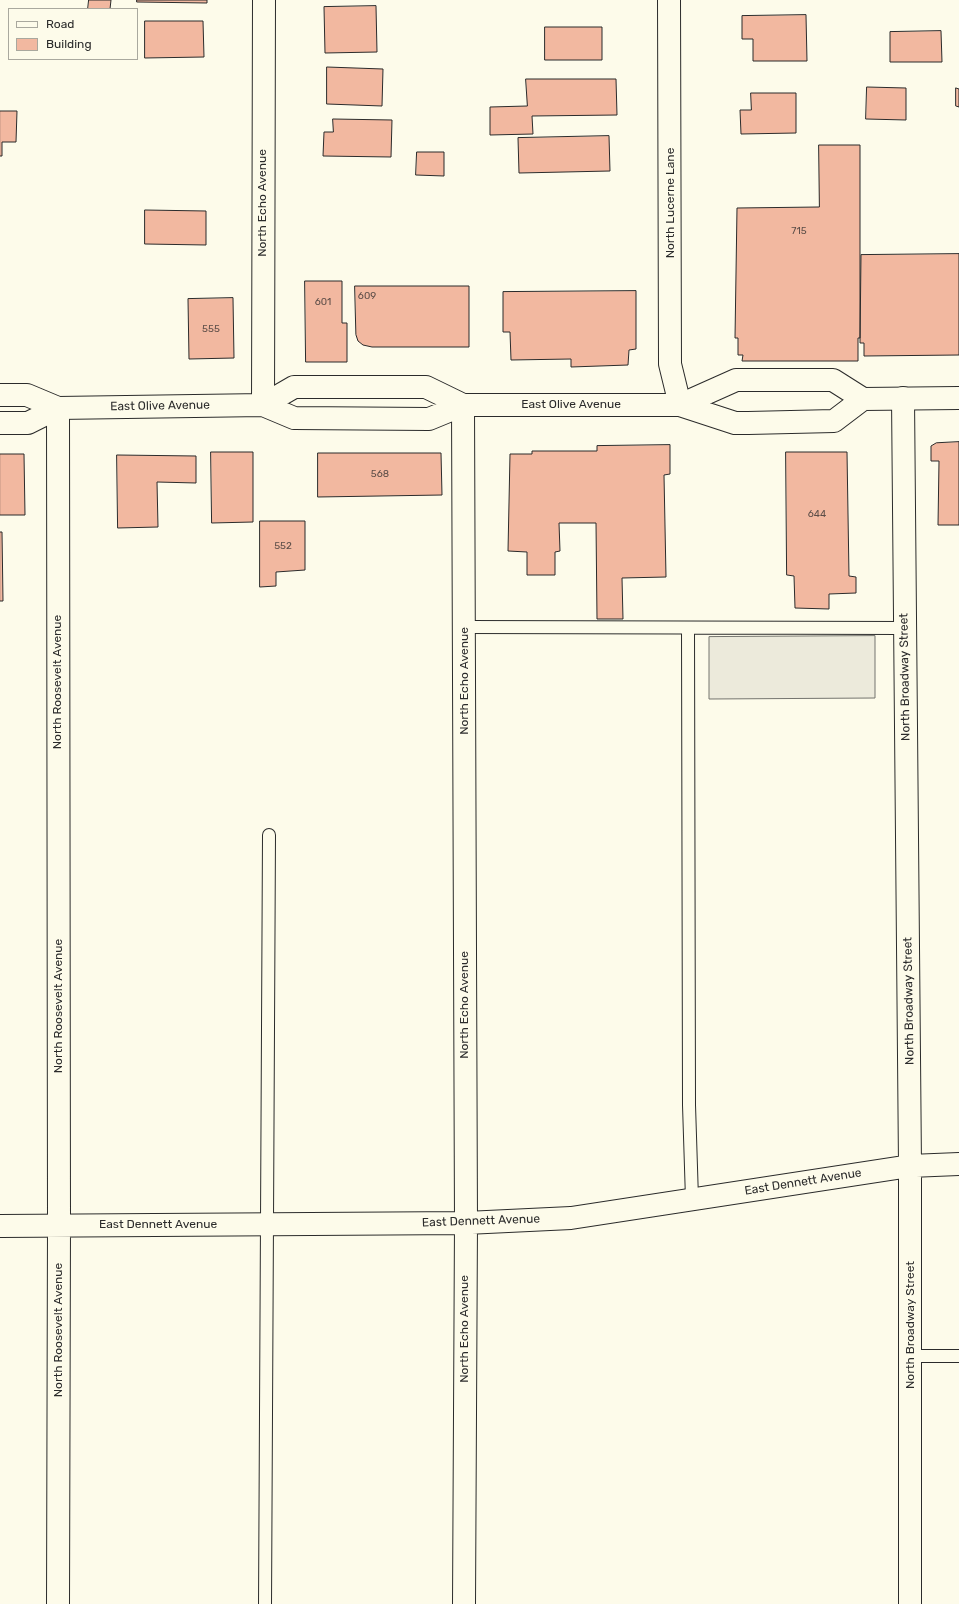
<!DOCTYPE html>
<style>
body{margin:0}
#map{position:relative;width:959px;height:1604px;overflow:hidden;background:#fdfbea;font-family:Rubik,sans-serif}
canvas{display:block}
.legend{position:absolute;left:8px;top:8px;width:130px;height:52px;box-sizing:border-box;background:#fdfbea;border:1px solid #a9a89e;margin:0;padding:5px 7px;list-style:none;font-size:12px;color:#2b2b2b}
.legend li{display:flex;align-items:center;gap:8px;height:20px}
.legend b{width:20px;border:1px solid #a9a89e}
</style>
<div id="map">
<canvas width="959" height="1604"></canvas>
<ul class="legend">
<li><b style="height:5px;background:#fdfbea"></b>Road</li>
<li><b style="height:11px;background:#f2b8a0"></b>Building</li>
</ul>
</div>
<script>
const ctx = document.querySelector('canvas').getContext('2d');
ctx.lineJoin = 'round';
function paint(path, color) { ctx.fillStyle = color; ctx.fill(path, 'evenodd'); }
function stroke(path, color, width, dash) { ctx.strokeStyle = color; ctx.lineWidth = width; ctx.lineCap = dash ? 'butt' : 'round'; ctx.setLineDash(dash || []); ctx.stroke(path); }
function write(font, color, halo, rows, align = 'center') {
  ctx.font = font + ' Rubik,sans-serif'; ctx.lineWidth = 3; ctx.setLineDash([]); ctx.textBaseline = 'middle'; ctx.strokeStyle = halo; ctx.fillStyle = color; for (const [text, x, y, turn = 0] of rows) {
    ctx.save(); ctx.translate(x, y); ctx.rotate((+turn || 0) * Math.PI / 180); ctx.textAlign = isNaN(turn) ? turn : align; if (halo) ctx.strokeText(text, 0, 0); ctx.fillText(text, 0, 0); ctx.restore();
  }
}
const parking = new Path2D(`
 M875,636V698L709,699V637Z`);
paint(parking, '#eceadb');
stroke(parking, '#74746e', 1);
const building = new Path2D(`
 M89,0H111L110,9H88Z
 M137,0H207V3L137,2Z
 M376,6L377,52L325,53L324,7Z
 M806,15L807,61H753V39H742V16Z
 M145,21H203L204,57L145,58Z
 M545,27H602V60H545Z
 M941,31L942,62H890V32Z
 M327,67L383,69L382,106L327,104Z
 M526,79H616L617,115L532,116L533,134L490,135V107L527,106Z
 M867,87L906,88V120L866,119Z
 M956,88L959,89V107L956,106Z
 M751,93H796V133L741,134L740,110H751Z
 M0,111H17L16,142H2V156H0Z
 M333,119L392,120L391,157L323,156L324,132H333Z
 M609,136L610,171L519,173L518,138Z
 M819,145H860V338H858V361H742L743,355H738V338H735L737,208L819,207Z
 M417,152H444V176L416,175Z
 M145,210L206,211V245L145,244Z
 M959,254V355L864,356V343H860L861,255Z
 M305,281H342V323H347V362H306Z
 M355,286H469V347H372L363,345L358,341L356,335Z
 M636,291V349L629,350L628,365L571,367V359L511,360L510,332H503V292Z
 M233,298L234,358L189,359L188,299Z
 M959,442V525H938L939,461H931V446L936,443Z
 M670,445V474L664,475L666,577L622,578L623,619H597L596,523H559L560,551L555,552V575H527V552L508,551L510,454H532V451H597V446Z
 M211,452H253V522L212,523Z
 M786,452H847L849,576L856,577V593L829,594V609L795,608L794,576L787,575Z
 M318,453H441L442,495L318,497Z
 M0,454H24L25,515H0Z
 M117,455L196,456V483L157,482L158,527L118,528Z
 M260,521H305V570L276,572V586L260,587Z
 M0,532H2L3,601H0Z`);
paint(building, '#f2b8a0');
stroke(building, '#2b2b2b', 1);
const lane = new Path2D(`
 M465,627L905,628
 M688,628L689,1105L692,1199
 M911,1356H959
 M265,1604L269,835`);
const street = new Path2D(`
 M669,0L670,364L680,405
 M903,398L910,1166V1604
 M263,405L264,0
 M463,405L466,1223L464,1604
 M58,408L59,1225L58,1604
 M0,1226L466,1223L571,1218L910,1166L959,1164`);
const secondary = new Path2D(`
 M0,395H27L58,408L263,405L294,418L429,419L463,405H680L735,423H748L834,421L863,399
 M263,405L294,387H426L463,405
 M680,405L736,380H833L863,399L959,398
 M0,423H28L58,408`);
stroke(lane, '#2b2b2b', 14);
stroke(street, '#2b2b2b', 24);
stroke(secondary, '#2b2b2b', 24);
stroke(lane, '#fdfbea', 12);
stroke(street, '#fdfbea', 22);
stroke(secondary, '#fdfbea', 22);
write('10px', '#5d4e48', null, [
 ["715",799,231],
 ["609",367,296],
 ["601",323,302],
 ["555",211,329],
 ["568",380,474],
 ["644",817,514],
 ["552",283,546]
]);
write('12px', '#2b2b2b', '#fdfbea', [
 ["North Echo Avenue",263,203,-90],
 ["North Lucerne Lane",671,203,-90],
 ["East Olive Avenue",571,405],
 ["East Olive Avenue",160,406,-1],
 ["North Broadway Street",905,677,-91],
 ["North Echo Avenue",465,681,-90],
 ["North Roosevelt Avenue",58,682,-90],
 ["North Broadway Street",909,1001,-91],
 ["North Echo Avenue",465,1005,-90],
 ["North Roosevelt Avenue",59,1006,-90],
 ["East Dennett Avenue",803,1182,-9],
 ["East Dennett Avenue",481,1221,-2],
 ["East Dennett Avenue",158,1225],
 ["North Broadway Street",911,1325,-90],
 ["North Echo Avenue",465,1329,-90],
 ["North Roosevelt Avenue",59,1330,-90]
]);
</script>
